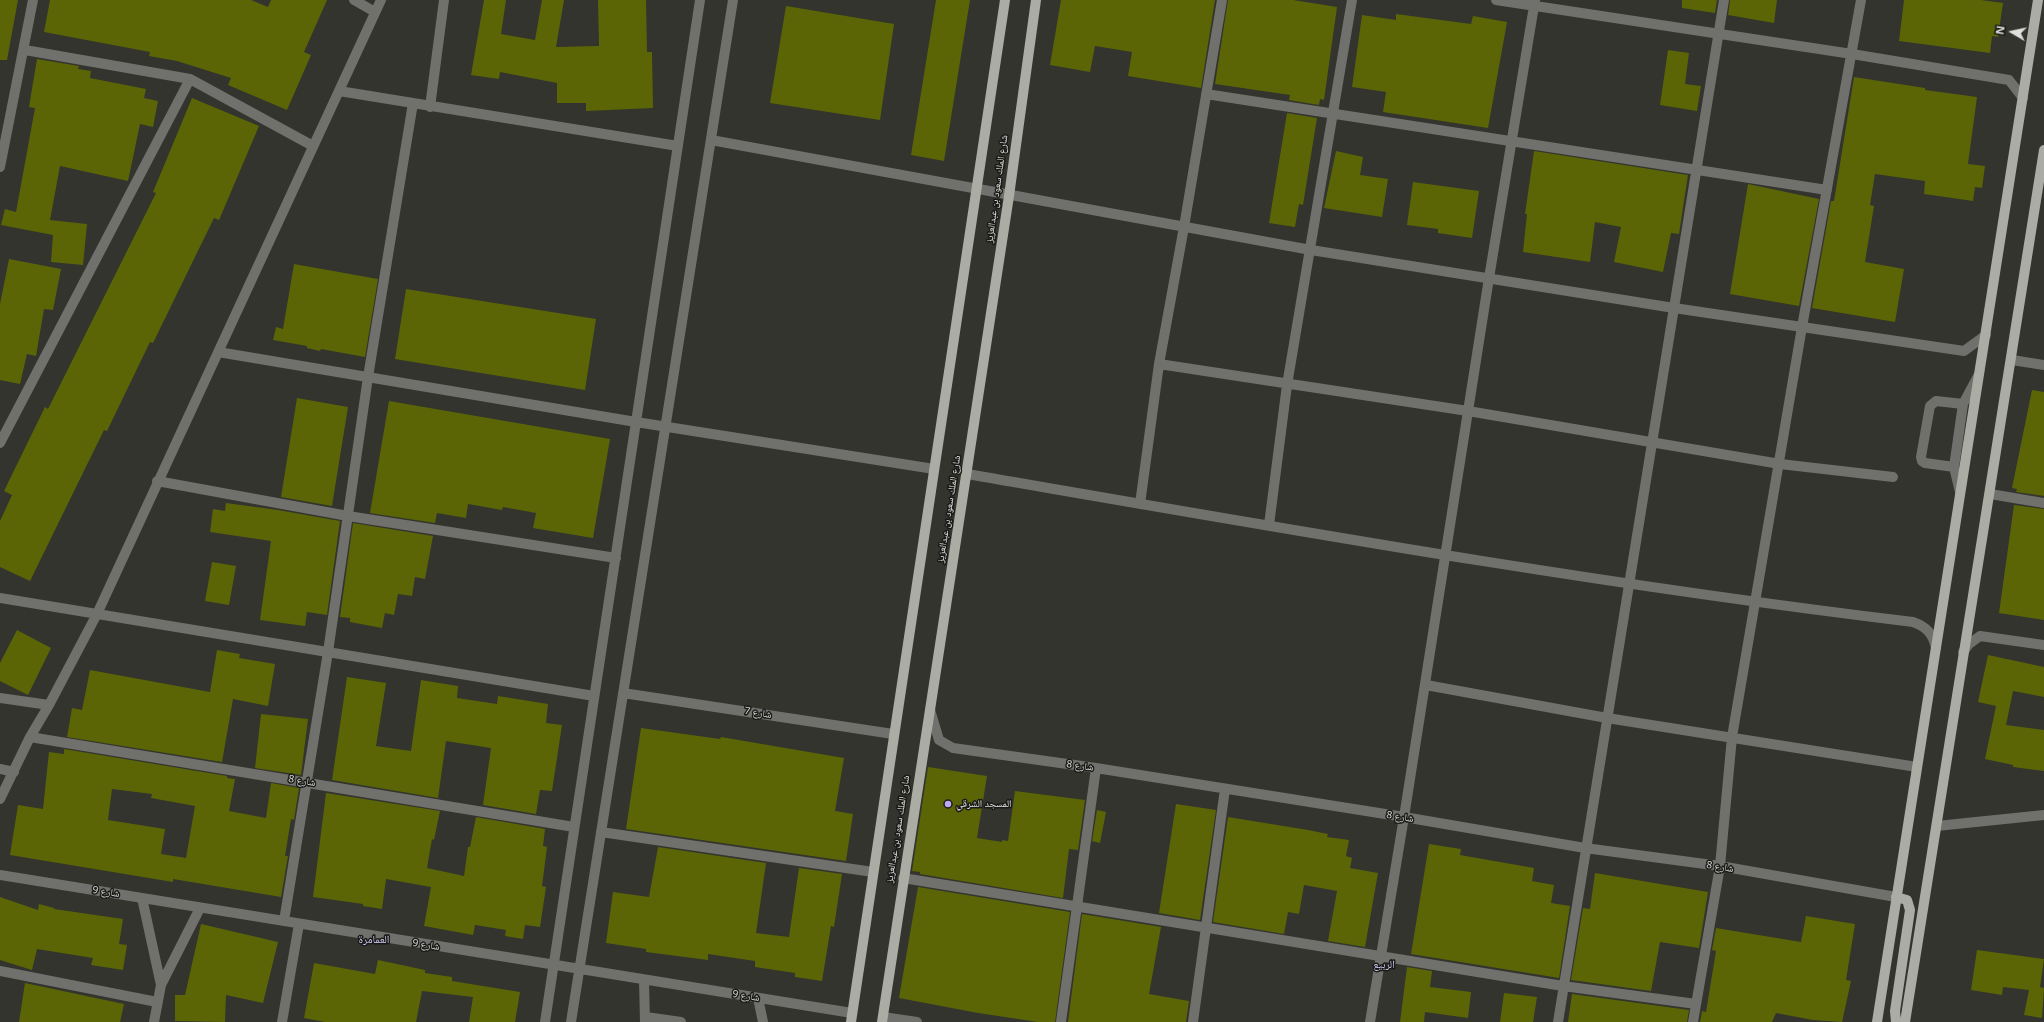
<!DOCTYPE html>
<meta charset="utf-8">
<style>
body{margin:0}
#map{position:relative;width:2044px;height:1022px;overflow:hidden;background:#32342d;font-family:"Open Sans",sans-serif}
canvas{display:block}
.north{position:absolute;left:1992px;top:12px;width:40px;height:40px;-webkit-text-stroke:3px #1a1b18;paint-order:stroke;rotate:279deg;font-size:11px;font-weight:700;line-height:16px;text-align:center;color:#dfe0dc}
.north::after{content:'';display:block;margin:auto;width:14px;height:18px;background:#dfe0dc;clip-path:polygon(50% 0,100% 100%,50% 72%,0 100%)}
</style>
<div id="map">
<canvas width="2044" height="1022"></canvas>
<div class="north">N</div>
</div>
<script>
const ctx = document.querySelector('canvas').getContext('2d');
ctx.lineJoin = 'round';
function paint(path, color) { ctx.fillStyle = color; ctx.fill(path, 'evenodd'); }
function stroke(path, color, width, dash) { ctx.strokeStyle = color; ctx.lineWidth = width; ctx.lineCap = dash ? 'butt' : 'round'; ctx.setLineDash(dash || []); ctx.stroke(path); }
function write(font, color, halo, rows, align = 'center') {
  ctx.font = font + ' "Open Sans","Noto Naskh Arabic",sans-serif'; ctx.lineWidth = 3; ctx.setLineDash([]); ctx.textBaseline = 'middle'; ctx.strokeStyle = halo; ctx.fillStyle = color; for (const [text, x, y, turn = 0] of rows) {
    ctx.save(); ctx.translate(x, y); ctx.rotate((+turn || 0) * Math.PI / 180); ctx.textAlign = isNaN(turn) ? turn : align; if (halo) ctx.strokeText(text, 0, 0); ctx.fillText(text, 0, 0); ctx.restore();
  }
}
paint(new Path2D(`
 M0,0H18L7,60H0Z
 M50,0H251L268,7L271,0H327L304,52L311,55L287,110L228,85L231,78L177,61L149,56L150,52L44,32Z
 M484,0H506L501,34L535,40L542,0H564L556,47L599,46L598,0H646L647,52H652L653,108L586,111V103H557V83L500,72L499,79L471,75Z
 M936,0H970L944,161L911,155Z
 M1061,0H1215L1201,88L1128,76L1132,52L1095,46L1090,72L1050,65Z
 M1228,0H1293L1337,7L1324,100L1320,99L1319,105L1289,100L1290,95L1215,84Z
 M1682,0H1717L1715,13L1682,8Z
 M1730,0H1777L1774,23L1728,15Z
 M1904,0H1981L2003,3L1998,37L1992,36L1990,53L1899,41Z
 M786,6L894,24L880,120L770,103Z
 M1396,14L1471,24L1473,16L1507,22L1488,128L1383,112L1386,92L1352,87L1362,15L1396,20Z
 M1668,50L1689,53L1685,84L1701,86L1697,111L1660,105Z
 M37,59L79,66L78,69L91,71L90,78L146,89L144,98L158,101L153,127L140,124L128,181L60,166L50,220L87,224L83,265L51,262L53,235L1,225L5,209L16,212L35,108L29,107Z
 M1854,77L1925,88V90L1977,97L1968,164L1985,166L1982,188L1975,187L1973,201L1924,194L1925,181L1875,174L1870,205L1874,206L1865,262L1904,269L1895,322L1812,308L1831,201H1834Z
 M192,98L259,126L219,220L214,218L153,343L150,342L107,431L104,430L30,581L0,567V521L12,495L4,491L45,407L48,409L156,193L153,192Z
 M1287,113L1317,118L1303,205L1299,204L1295,227L1269,223Z
 M1336,151L1363,157L1360,175L1388,179L1382,217L1324,208Z
 M1534,151L1688,175L1679,234L1671,233L1663,272L1614,262L1621,227L1595,222L1590,262L1523,252L1527,214H1525Z
 M1413,182L1479,191L1472,238L1438,233V229L1407,225Z
 M1748,184L1819,199L1799,306L1730,294Z
 M9,259L61,269L53,310L44,309L36,356L27,354L20,384L0,380V304Z
 M294,264L378,279L365,357L321,349L320,351L307,348V346L273,340L276,327L283,329Z
 M406,289L596,319L585,390L395,359Z
 M2032,390L2044,392V496L2016,492L2017,489L2012,488Z
 M297,398L348,407L332,506L281,497Z
 M389,401L610,439L593,538L533,528L536,513L503,507L502,510L468,504L466,518L437,513L435,523L370,513Z
 M226,503L278,510L340,521L327,615L307,612L305,626L260,620L271,541L210,532L213,509L225,511Z
 M2014,505L2044,509V620L1999,613Z
 M353,523L433,536L425,579L415,577L412,596L398,594L394,615L385,613L382,628L350,622V618L340,617Z
 M212,562L236,566L229,605L205,601Z
 M17,630L51,648L28,695L0,681V663Z
 M217,650L240,654L239,658L275,664L268,706L233,699L222,762L67,737L72,708L82,710L90,670L210,692Z
 M1988,655L2044,667V697L2013,691L2006,725L2044,730V771L2013,767V765L1985,759L1996,706L1978,702Z
 M347,677L386,683L376,746L411,751L421,680L458,686L457,698L497,704L498,696L548,704L546,723L562,725L552,791L540,790L536,814L483,805L491,748L446,741L438,798L332,780Z
 M261,714L308,719L301,775L255,768Z
 M641,728L720,739L721,737L844,758L835,811L853,814L846,861L626,829Z
 M64,749L227,776V778L235,779L229,811L266,818L271,783L299,788L294,820L291,819L285,856H288L281,897L173,879V882L10,855L18,805L43,809L49,752L64,754ZM112,789L152,794L151,798L195,806L186,858L161,854L165,829L108,820Z
 M928,767L987,776L977,838L1002,842V840L1008,841L1015,791L1085,800L1078,850L1069,849L1063,898L920,874V872L912,871Z
 M326,793L440,811L434,840L432,839L427,868L464,876L468,847H470L476,817L545,829L543,846L547,847L542,886L546,887L540,927L525,925L523,939L505,936L506,930L475,925L473,935L424,926L431,887L386,879L382,909L363,906V904L313,897Z
 M1176,804L1216,810L1200,920L1159,913Z
 M1097,810L1106,812L1100,843L1092,841Z
 M1228,817L1308,830L1328,834L1327,837L1349,840L1346,856L1352,858L1350,868L1378,873L1365,947L1328,941L1337,891L1304,885L1299,914L1288,912L1284,934L1213,922Z
 M1429,844L1461,849L1460,855L1534,868L1532,881L1554,885L1551,903L1570,906L1559,978L1411,954Z
 M658,847L766,863L756,933L789,937L799,868L842,874L834,927L831,926L822,981L795,977V973L755,967V961L708,954V960L646,952V949L606,943L613,892L649,897Z
 M1595,873L1708,892L1699,948L1660,942L1651,991L1571,980L1583,908L1590,909Z
 M918,887L1070,912L1055,1022H1038L978,1013L899,998Z
 M0,897L38,910L39,904L54,908V909L123,919L119,944L127,945L123,970L91,965L93,958L37,949L32,970L0,960Z
 M1082,914L1161,927L1149,994L1189,1001L1186,1022H1068Z
 M1806,916L1855,924L1846,980L1851,981L1842,1022L1813,1020L1776,1013L1772,1022H1700L1702,1011L1706,1012L1716,951L1712,950L1716,928L1801,942Z
 M201,924L278,942L263,1003L226,995L225,1022L175,1021V995H185Z
 M1977,950L2044,959L2040,987L2044,988L2042,1018L2024,1015L2029,990L2003,987L2002,995L1971,990Z
 M378,960L425,970V973L452,977V981L520,992L515,1022H469L473,997L422,991L416,1022H325L304,1018L314,963L375,974Z
 M1407,967L1432,971L1430,987L1471,992L1468,1018L1425,1012L1424,1022H1400Z
 M25,983L124,1004L120,1022H19Z
 M1504,993L1537,997L1533,1022H1500Z
 M1572,994L1689,1010L1687,1022H1568Z`), '#5b6506');
stroke(new Path2D(`
 M354,0L375,12
 M1496,0L1852,54L2009,80L2023,98
 M25,50L190,79L313,146
 M339,91L678,146
 M1206,94L1827,190
 M430,107L444,0
 M711,140L1311,250L1674,308L1964,351L1986,335
 M0,167L33,0
 M218,352L636,422L934,469
 M2012,360L2044,365
 M1159,364L1468,411L1780,464L1893,477
 M0,443L190,79
 M1954,467L1925,463L1922,461L1921,457L1930,406L1936,401L1963,404
 M967,474C1281,528 1596,584 1913,622C1927,627 1933,634 1936,648
 M157,481L348,516L616,558
 M1960,492L1954,467L1963,404L1978,376
 M1990,494L2044,503
 M1140,504L1159,364L1184,227L1222,0
 M1269,525L1287,385L1352,0
 M0,598L594,696
 M1963,652L1969,644L1980,636L2044,645
 M1426,685L1607,718L1917,767
 M623,693L893,734
 M0,698L49,705
 M930,710L939,740L953,748L1096,768L1404,817L1585,848L1720,866L1896,897
 M30,737L574,827
 M0,769L14,772
 M0,799L30,737L49,705L97,614L381,0
 M1937,826L2044,815
 M601,832L873,872
 M0,875L852,1013
 M903,878L1563,986L1696,1004
 M142,898L161,985
 M284,921L328,652L368,377L413,103
 M0,971L157,1002
 M644,980L645,1022
 M758,998L763,1022
 M646,1017L681,1022
 M883,1017L917,1022
 M154,1022L161,985L200,908
 M282,1022L299,924
 M545,1022L700,0
 M571,1022L733,0
 M1061,1022L1096,768
 M1193,1022L1225,789
 M1370,1022L1404,817L1489,278L1535,0
 M1558,1022L1724,0
 M1693,1022L1720,866L1732,737L1802,327L1861,0`), '#70706d', 10);
stroke(new Path2D(`
 M851,1022L1005,0
 M882,1022L1009,196L1036,0
 M1877,1022L2038,0
 M1896,1022L1895,1011L1910,910L1907,900L1896,897
 M1905,1022L2044,150`), '#abada5', 10);
for (const [x, y, r, color] of [
 [948,804,4,"#bea9f5"]
]) { const dot = new Path2D(); dot.arc(x, y, r, 0, 2 * Math.PI); ctx.fillStyle = color; ctx.fill(dot); stroke(dot, '#1a1b18', 1.5); }
write('10px', '#dfe0dc', '#1a1b18', [
 ["شارع الملك سعود بن عبدالعزيز",997,189,-82],
 ["شارع الملك سعود بن عبدالعزيز",949,509,-81],
 ["شارع 7",758,713,9],
 ["شارع 8",1080,766,8],
 ["شارع 8",302,781,9],
 ["شارع 8",1400,817,9],
 ["شارع الملك سعود بن عبدالعزيز",898,829,-81],
 ["شارع 8",1720,867,9],
 ["شارع 9",106,892,9],
 ["شارع 9",426,945,9],
 ["شارع 9",746,996,9]
]);
write('10px', '#dfe0dc', '#1a1b18', [
 ["المسجد الشرقي",956,804]
], 'left');
write('11px', '#d3c9f4', '#1a1b18', [
 ["العمامرة",374,940],
 ["الربيع",1384,965]
]);
</script>
